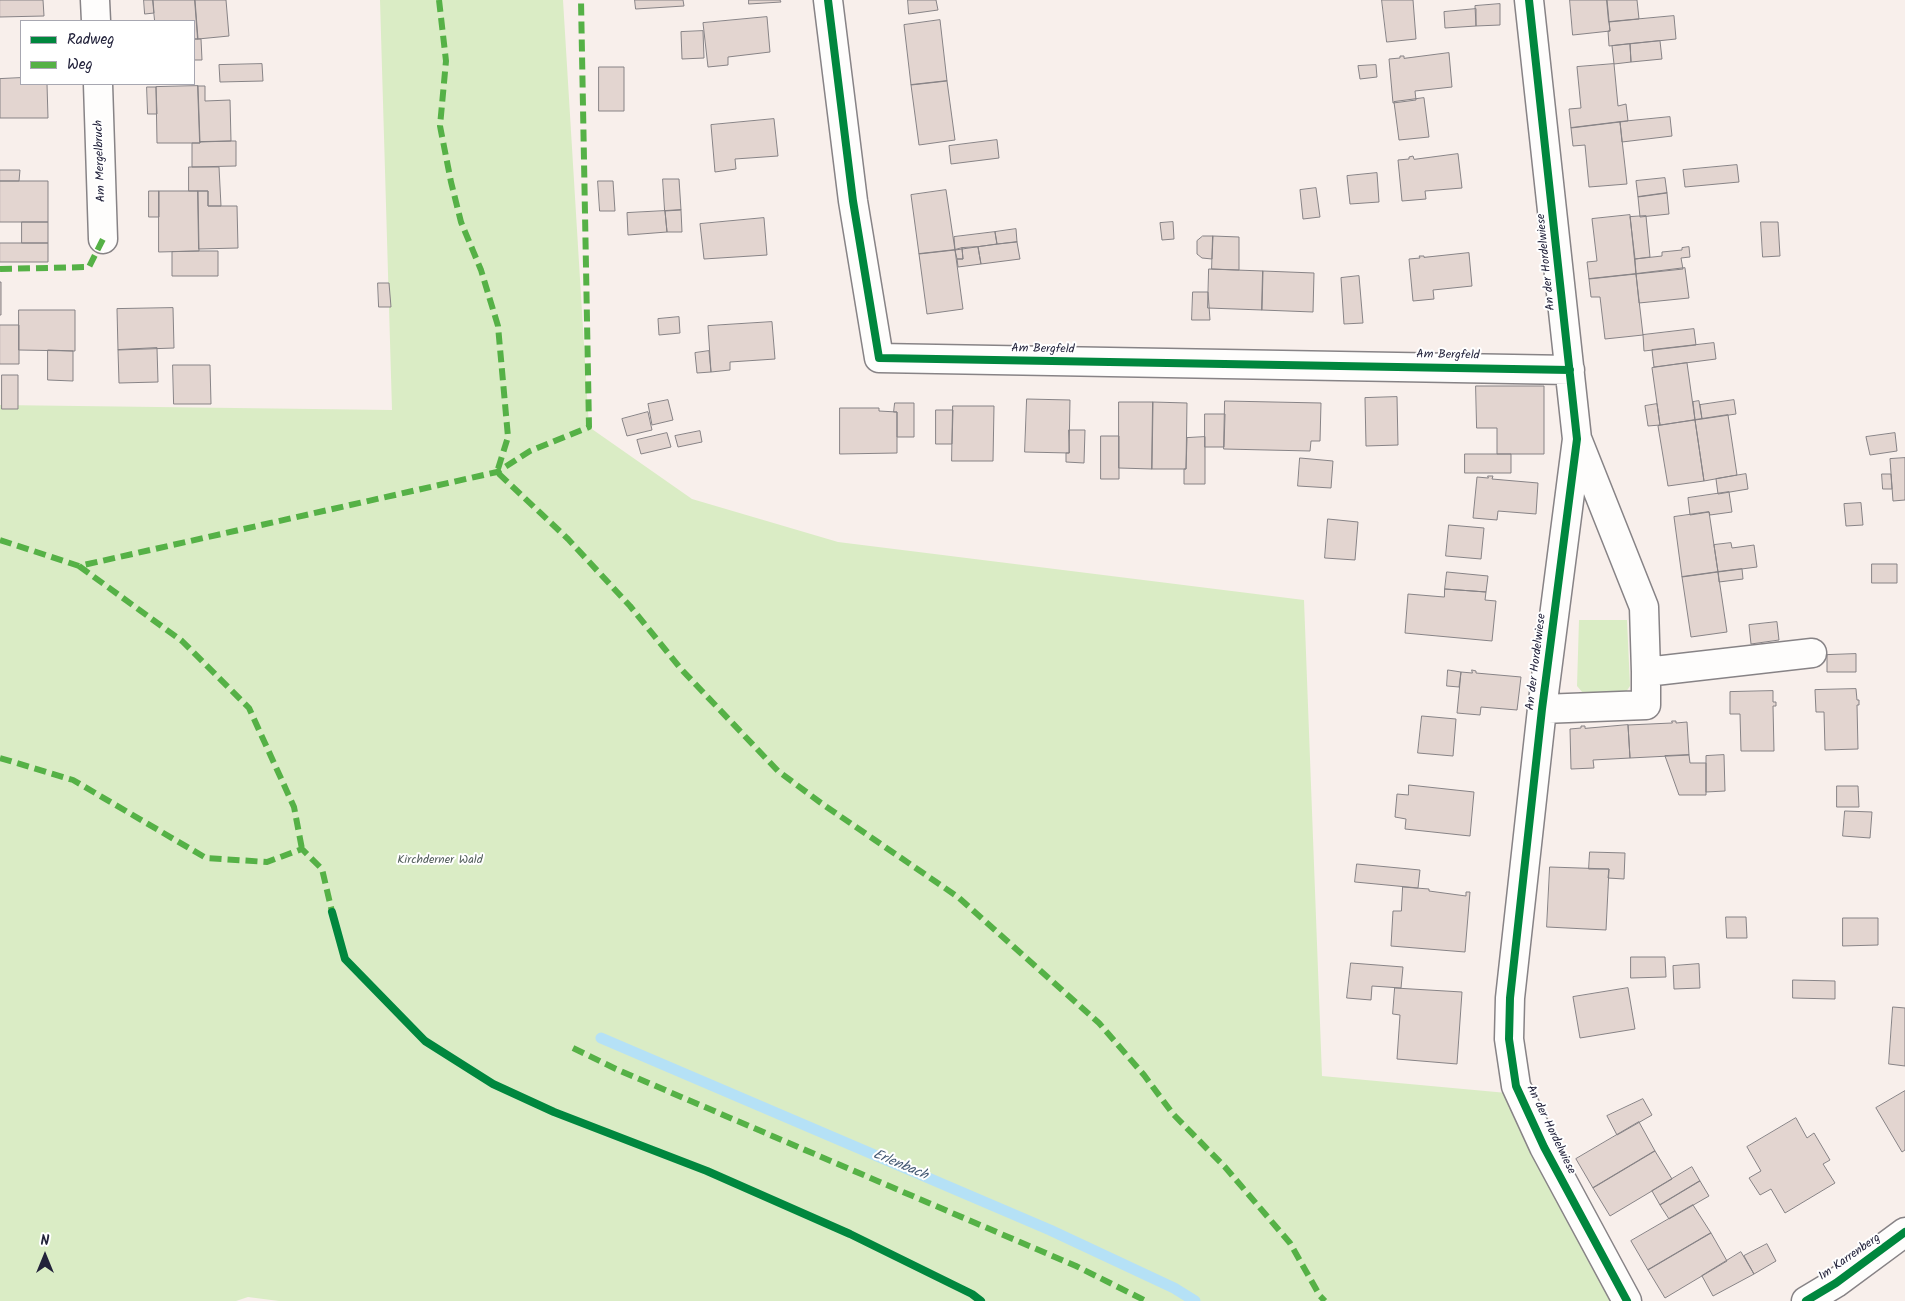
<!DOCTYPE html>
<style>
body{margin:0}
#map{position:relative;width:1905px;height:1301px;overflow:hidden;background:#f8efeb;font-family:Kalam,sans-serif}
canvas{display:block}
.legend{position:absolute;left:20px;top:20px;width:175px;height:65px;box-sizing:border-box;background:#fff;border:1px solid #a7a7b1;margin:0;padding:6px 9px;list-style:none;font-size:15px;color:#22223b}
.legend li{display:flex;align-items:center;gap:10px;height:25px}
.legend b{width:25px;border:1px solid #a7a7b1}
.north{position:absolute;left:20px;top:1231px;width:50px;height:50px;-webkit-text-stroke:4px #fff;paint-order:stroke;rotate:0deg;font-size:14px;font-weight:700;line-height:20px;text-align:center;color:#22223b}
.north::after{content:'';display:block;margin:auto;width:18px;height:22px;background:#22223b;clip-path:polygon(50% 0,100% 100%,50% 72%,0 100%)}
</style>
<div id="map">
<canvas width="1905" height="1301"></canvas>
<ul class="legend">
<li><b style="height:6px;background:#00873e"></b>Radweg</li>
<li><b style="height:6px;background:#55b146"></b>Weg</li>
</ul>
<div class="north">N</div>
</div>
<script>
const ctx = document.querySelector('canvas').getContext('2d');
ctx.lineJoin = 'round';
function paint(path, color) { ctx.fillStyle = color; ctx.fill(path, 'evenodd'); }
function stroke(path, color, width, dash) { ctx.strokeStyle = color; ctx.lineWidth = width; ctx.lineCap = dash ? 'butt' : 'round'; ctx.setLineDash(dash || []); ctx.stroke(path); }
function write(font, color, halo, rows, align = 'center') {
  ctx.font = font + ' Kalam,sans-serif'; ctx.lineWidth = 4; ctx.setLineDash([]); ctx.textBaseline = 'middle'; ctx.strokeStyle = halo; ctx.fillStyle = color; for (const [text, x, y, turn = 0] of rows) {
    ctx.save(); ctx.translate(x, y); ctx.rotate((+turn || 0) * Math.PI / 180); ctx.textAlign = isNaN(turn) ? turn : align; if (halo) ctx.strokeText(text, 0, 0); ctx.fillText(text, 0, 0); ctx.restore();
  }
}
paint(new Path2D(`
 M380,0H563L589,427L692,499L838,542L1304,600L1322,1076L1507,1093L1613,1301H279L248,1297L236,1301H0V405L392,410Z
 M1579,620H1627L1630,686L1626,692L1583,693L1577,686Z`), '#daecc5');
stroke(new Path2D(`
 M601,1038L1050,1230L1174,1288L1195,1301`), '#b5e1f6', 11);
const building = new Path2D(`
 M0,0H43L44,16L0,17Z
 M144,0H153L154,13L145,14Z
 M153,0H195L198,39H194V21H155Z
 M195,0H226L229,36L198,39Z
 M635,0H683L684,6L636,9Z
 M749,0H780L781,2L749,4Z
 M908,0H936L938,10L909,14Z
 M1382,0H1413L1416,39L1387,42Z
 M1570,0H1607L1610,31L1573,35Z
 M1607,0H1637L1639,19L1609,22Z
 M1500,4V25L1476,26L1475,6Z
 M1476,9V26L1445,28L1444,12Z
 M1674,16L1676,39L1609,46L1608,31H1610L1609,22Z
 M767,17L770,52L728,57V65L708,67L703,23Z
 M940,20L947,81L911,85L904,25Z
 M703,31L704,58L682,59L681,32Z
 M194,39H201L202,60H194Z
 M1660,41L1662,59L1631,62L1630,44Z
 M1630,44L1631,62L1614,64L1612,46Z
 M1449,53L1452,87L1415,91L1416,100L1393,103L1389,59L1400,58V56H1404V58Z
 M262,64L263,81L220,82L219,65Z
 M1614,64L1618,106L1626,104L1628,121L1571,128L1569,109L1581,108L1577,67Z
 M1376,65L1377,77L1360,79L1358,66Z
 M599,67H624V111H599Z
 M21,78V84H47L48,118H0V79Z
 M947,81L955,140L919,145L911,85Z
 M198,86L200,143H157L156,87Z
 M198,86H205V101L230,100L231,141L200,142Z
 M147,87H156L157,114H148Z
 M1424,98L1429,137L1399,140L1394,102Z
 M1670,117L1672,136L1622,142L1620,122Z
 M774,119L778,156L735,159L736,169L715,172L711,125Z
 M1620,122L1627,184L1589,187L1585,145L1573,146L1571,128Z
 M997,140L999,158L951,164L949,146Z
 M231,141H236V166L192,167V143H200V142Z
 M1458,154L1462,188L1425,191L1426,199L1402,201L1398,160L1409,159V157L1413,156L1414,159Z
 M1737,165L1739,182L1685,187L1683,170Z
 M189,167H219L221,206H208V191H189Z
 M0,170H20L19,181H0Z
 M1377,173L1379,202L1350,204L1347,176Z
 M1665,178L1667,193L1638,197L1636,181Z
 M663,179H679L681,210L665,211Z
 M0,181H48V222H0Z
 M598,181H613L615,211H600Z
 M1316,188L1320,217L1303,219L1300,190Z
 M946,190L955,250L919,254L911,195Z
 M149,191H159V217H149Z
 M159,191H198L199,251L159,252Z
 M198,191H208V206H237L238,248L199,249Z
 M1667,193L1669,214L1640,217L1638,197Z
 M681,210L682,232H667L665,211Z
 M665,211L667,232L628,235L627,213Z
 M1630,215L1636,274L1589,279L1587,262L1597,261L1592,219Z
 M1646,216L1650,257L1635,259L1630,217Z
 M764,218L767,255L704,259L700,224Z
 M22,222H48V243H22Z
 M1173,222L1174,239L1162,240L1160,223Z
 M1761,222H1778L1780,256L1763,257Z
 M1016,229L1017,242L997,244L995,232Z
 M995,232L997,244L955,250L954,237Z
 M1203,236H1213L1212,259L1202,258L1197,254V241Z
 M1213,236L1239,237V270L1212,269Z
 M1017,242L1020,259L981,264L978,247Z
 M0,243H48V262H0Z
 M978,247L981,264L958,267L957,259H963L962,248Z
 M1689,247L1690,257L1681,258L1683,269L1636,274L1635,259L1662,256V252L1682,250V248Z
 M962,248L963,259H957L955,250Z
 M955,250L963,309L927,314L919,254Z
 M199,251H218V276H172V252Z
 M1469,253L1472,286L1433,290L1434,299L1413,301L1409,259L1420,258L1419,256H1424V257Z
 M1685,268L1689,298L1639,303L1636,274Z
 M1209,269L1263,271L1262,310L1208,308Z
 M1263,271L1314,273L1313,312L1262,310Z
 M1636,274L1643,335L1605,339L1600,297H1591L1589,279Z
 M1359,276L1363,323L1344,324L1341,278Z
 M0,282H1V315H0Z
 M378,283H389L391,307H379Z
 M1193,292H1208L1210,320H1192Z
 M173,308L174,348L118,350L117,309Z
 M19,310H75V351L19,350Z
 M679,317L680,333L659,335L658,319Z
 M772,322L775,359L730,362V370L711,372L708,326Z
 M0,325H19V364H0Z
 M1694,329L1696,345L1644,351L1643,335Z
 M1714,343L1716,359L1654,367L1652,350Z
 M157,348L158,382L119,383L118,350Z
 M48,350L73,351V381L48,380Z
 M709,351L711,372L697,373L695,353Z
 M1687,363L1695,420L1660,425L1652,368Z
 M173,365H210L211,404H174Z
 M2,375H18V409H2Z
 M1476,386H1544V454H1497V428H1477Z
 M1397,397L1398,445L1366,446L1365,398Z
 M1027,399L1070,400L1069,453L1025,452Z
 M668,400L673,420L652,425L648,404Z
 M1734,400L1736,414L1702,419L1700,405Z
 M1225,401L1321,403L1320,441H1311L1310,451L1224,449Z
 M1699,401L1702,419L1695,420L1693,402Z
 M1119,402H1153L1152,469L1119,468Z
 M1153,402L1187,403L1186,469H1152Z
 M895,403H914V437H897V412H894Z
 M1657,404L1660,425L1648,426L1645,406Z
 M953,406H994L993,461H952Z
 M840,408H879V411L897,412V453L840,454Z
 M936,410H953L952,444H936Z
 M648,412L652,430L627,436L622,419Z
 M1205,414H1225L1224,447H1205Z
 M1728,415L1737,475L1704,481L1695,420Z
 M1695,420L1704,481L1668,486L1658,426Z
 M1069,430H1085L1084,463L1066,462V453H1069Z
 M700,431L702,442L678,447L675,436Z
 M667,433L671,447L641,454L637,440Z
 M1895,433L1897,451L1870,455L1866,437Z
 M1101,436H1119V479H1101Z
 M1205,437V484H1184V469H1186L1187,438Z
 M1465,454H1511V473H1465Z
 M1300,458L1333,461L1331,488L1298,486Z
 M1905,458V500L1893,501L1890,459Z
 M1746,474L1748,489L1718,494L1716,479Z
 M1882,474H1891L1892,489H1883Z
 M1488,476H1493L1492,479L1538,483L1536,514L1498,511L1497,520L1473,518L1477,477L1488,478Z
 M1729,492L1732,512L1710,515L1709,512L1690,515L1688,498Z
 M1861,503L1863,525L1846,526L1844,504Z
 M1709,512L1718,572L1682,577L1674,517Z
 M1328,519L1358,522L1355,560L1325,558Z
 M1449,525L1484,528L1481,559L1446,556Z
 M1731,543L1732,548L1754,545L1757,567L1718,572L1714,545Z
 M1872,564H1897V583H1872Z
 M1742,569L1743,579L1719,582L1718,572Z
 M1447,572L1488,576L1486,592L1445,589Z
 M1718,572L1727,632L1691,637L1682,577Z
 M1445,589L1486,592L1485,600L1496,601L1492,641L1405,633L1408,594L1444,597Z
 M1777,622L1779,640L1751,644L1749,625Z
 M1856,654V672H1827V655Z
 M1448,670L1461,672L1459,687L1447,686Z
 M1472,670L1476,671V673L1521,677L1517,710L1481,707L1480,715L1457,713L1461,672L1472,673Z
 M1856,689L1857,700H1859V705H1857L1858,749L1825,750L1824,712H1816L1815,690Z
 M1773,691V702H1776V706H1773L1774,751H1741L1740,714H1730V692Z
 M1422,716L1456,719L1453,756L1418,753Z
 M1672,721H1676V723L1687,722L1689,755L1630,758L1628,725L1672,723Z
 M1628,725L1630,758L1593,760L1594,768L1571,769L1570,729L1581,728V726H1585V728Z
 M1689,755L1690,763H1706V795H1679L1665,756Z
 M1724,755L1725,791L1706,792V756Z
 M1409,785L1474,792L1470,836L1405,829L1406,819L1395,817L1397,794L1408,795Z
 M1837,786H1858L1859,807H1837Z
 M1845,811L1872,812L1870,838L1843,836Z
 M1590,852L1625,853L1624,879L1608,878L1609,869H1589Z
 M1357,864L1420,870L1418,888L1355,882Z
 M1550,867L1609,869L1606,930L1547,927Z
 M1403,887L1429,889V891L1466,896V892H1470L1465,952L1391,946L1393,911H1401Z
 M1726,917H1746L1747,938H1727Z
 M1843,918H1878V945L1843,946Z
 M1631,957H1665L1666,977L1631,978Z
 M1351,963L1403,967L1401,988L1372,986L1371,1000L1347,998Z
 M1699,964L1700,988L1674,989L1673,966Z
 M1793,980L1835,981V999L1793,998Z
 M1395,988L1462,992L1457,1064L1397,1059L1400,1015L1393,1014Z
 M1628,988L1635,1029L1580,1038L1573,997Z
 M1893,1007L1905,1008V1066L1889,1064Z
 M1905,1091V1150L1902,1152L1876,1108Z
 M1643,1099L1652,1115L1617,1135L1607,1116Z
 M1796,1118L1807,1138L1814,1133L1830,1160L1823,1164L1835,1183L1785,1213L1771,1189L1760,1195L1749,1178L1761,1171L1747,1147Z
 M1639,1122L1655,1151L1593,1188L1576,1159Z
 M1655,1151L1672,1179L1610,1216L1593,1188Z
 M1692,1167L1700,1181L1660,1205L1652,1191Z
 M1700,1181L1709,1196L1669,1219L1660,1205Z
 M1693,1205L1711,1233L1648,1270L1631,1241Z
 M1711,1233L1727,1261L1665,1298L1648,1270Z
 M1767,1244L1776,1261L1754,1274L1744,1256Z
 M1741,1252L1754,1274L1713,1296L1702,1276Z`);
paint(building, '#e3d5d0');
stroke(building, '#878386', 1);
const street = new Path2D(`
 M95,0L96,21
 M828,0L853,201L879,358L1570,370
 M1529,0L1577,439L1542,709L1510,998L1509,1039L1516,1086L1544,1147L1627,1301
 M98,84L103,239
 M1578,441L1644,607L1646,672L1812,653
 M1542,709L1646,705V672`);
const secondary = new Path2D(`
 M1806,1301L1836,1283L1905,1232`);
stroke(street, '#878386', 31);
stroke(secondary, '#878386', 31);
stroke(street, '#fefdfc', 28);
stroke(secondary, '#fefdfc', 28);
stroke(new Path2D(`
 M439,0L446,61L440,126L451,182L461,222L481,270L498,326L508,437L497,472L568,539L630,606L681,669L778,771L821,803L958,897L1099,1023L1144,1075L1173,1114L1225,1167L1290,1243L1320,1296L1325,1301
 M0,269L89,267L103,239
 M0,540L79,566L497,472L530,451L589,427L581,0
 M79,566L182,641L249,708L294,807L302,849
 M0,758L73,780L206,858L267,862L302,849L322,869L333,916
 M573,1048L616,1069L1076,1266L1146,1301`), '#55b146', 6, [12, 6]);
stroke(new Path2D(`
 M828,0L853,201L879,358L1570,370
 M1529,0L1577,439L1542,709L1510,998L1509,1039L1516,1086L1544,1147L1627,1301
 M332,912L345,959L425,1041L493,1084L554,1112L707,1171L850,1234L972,1294L981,1301
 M1806,1301L1836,1283L1905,1232`), '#00873e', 8);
write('12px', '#22223b', '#fff', [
 ["Am Mergelbruch",101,161,-92],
 ["An der Hordelwiese",1547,262,-96],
 ["Am Bergfeld",1043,350,1],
 ["Am Bergfeld",1448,356,1],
 ["An der Hordelwiese",1537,662,-83],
 ["An der Hordelwiese",1550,1130,64],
 ["Im Karrenberg",1850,1258,-35]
]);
write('12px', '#525e5b', '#fff', [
 ["Kirchderner Wald",440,861]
]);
write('italic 14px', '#455a74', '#fff', [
 ["Erlenbach",900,1166,23]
]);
</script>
